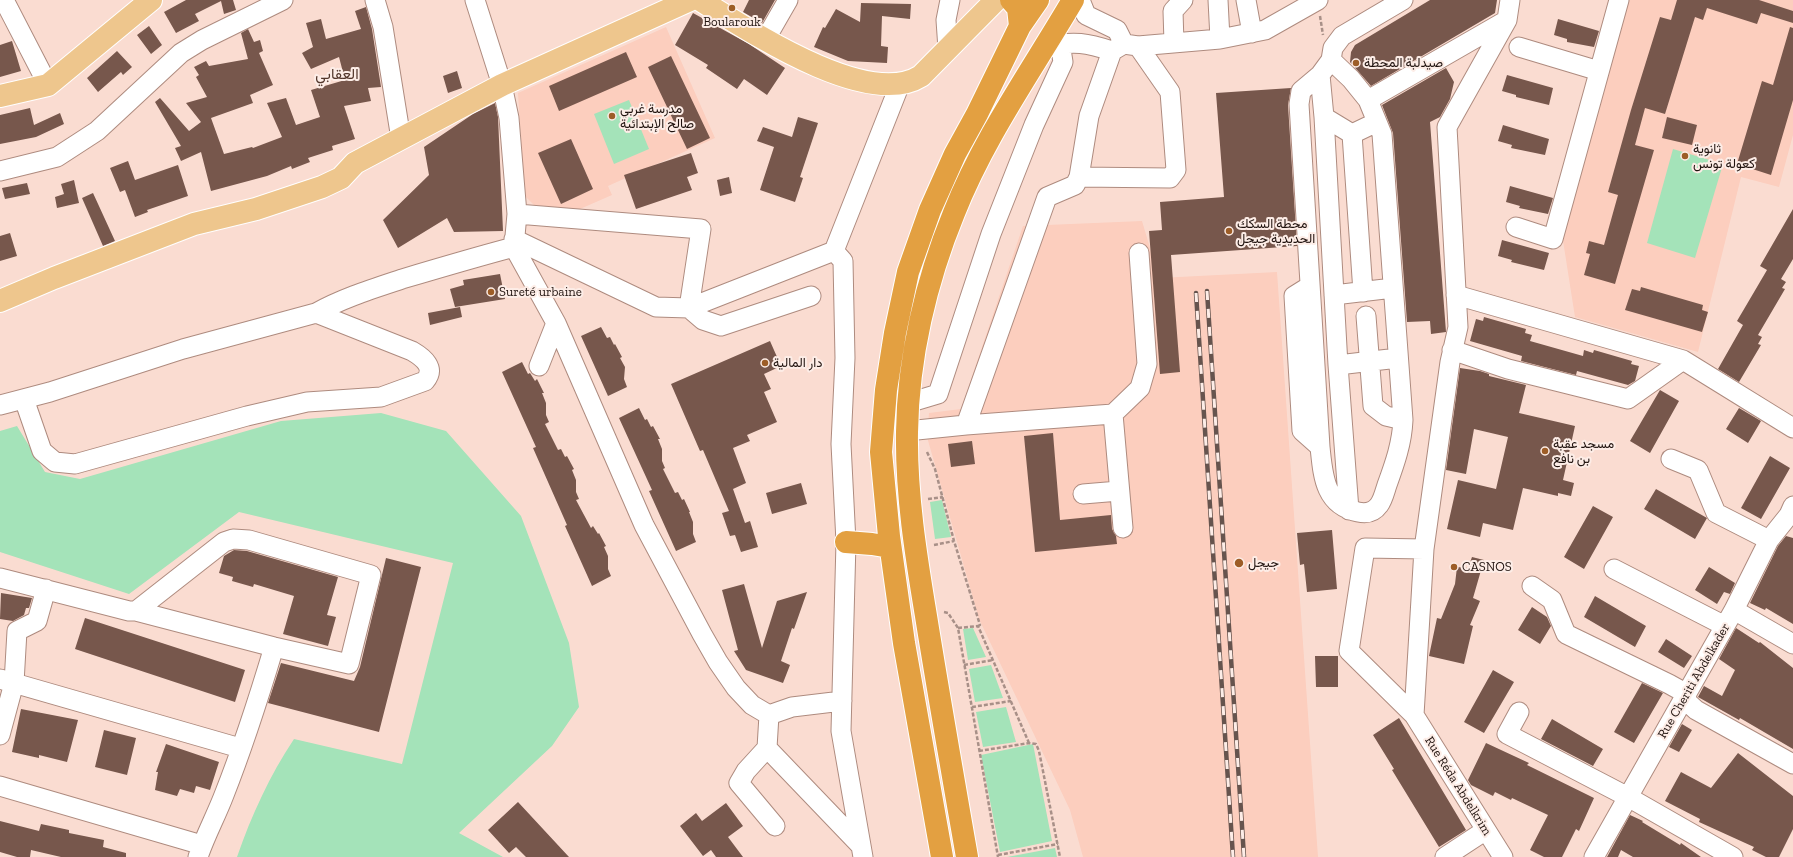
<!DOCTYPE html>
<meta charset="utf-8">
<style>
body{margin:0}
canvas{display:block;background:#fadcd1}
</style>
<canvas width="1793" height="857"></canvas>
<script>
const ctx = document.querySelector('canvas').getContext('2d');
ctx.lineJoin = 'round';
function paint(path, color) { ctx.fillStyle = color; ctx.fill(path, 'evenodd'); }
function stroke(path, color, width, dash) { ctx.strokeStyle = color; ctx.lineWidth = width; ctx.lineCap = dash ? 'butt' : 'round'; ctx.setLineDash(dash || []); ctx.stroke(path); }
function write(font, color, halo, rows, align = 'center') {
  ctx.font = font + ' "Zilla Slab",Vazirmatn,serif'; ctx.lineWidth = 4; ctx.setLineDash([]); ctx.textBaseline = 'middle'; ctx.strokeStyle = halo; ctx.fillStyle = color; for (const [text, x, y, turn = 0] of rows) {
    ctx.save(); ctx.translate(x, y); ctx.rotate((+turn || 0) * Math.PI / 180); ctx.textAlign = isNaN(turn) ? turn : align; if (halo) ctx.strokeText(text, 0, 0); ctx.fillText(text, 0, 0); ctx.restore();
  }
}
paint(new Path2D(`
 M1627,0H1793V135L1779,187L1741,177L1698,352L1575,317L1561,228Z
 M666,27L715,138L608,186L612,195L580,209L536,207L524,195L518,93Z
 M1142,221L1159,278L1277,272L1318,857H1083L1070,810L979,619L927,437L929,413L961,409L1023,226Z`), '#fccebe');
paint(new Path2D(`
 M629,100L649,149L614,164L594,114Z
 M1673,149L1723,164L1695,258L1647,243Z
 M381,413L446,431L521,516L569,643L579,707L552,746L459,833L503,857H237C251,816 270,775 294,739L402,764L453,563L239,512L129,594L0,552V431L17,426L45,472L80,479L281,421Z
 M942,500L951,537L935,539L930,502Z
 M973,628L986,657L968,660L963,629Z
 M991,665L1003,698L975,702L969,669Z
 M1006,707L1016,742L983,747L976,712Z
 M1033,744L1052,841L1000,852L981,755Z
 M1055,848L1057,857H1007Z`), '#a4e3b9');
paint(new Path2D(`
 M186,0H233L236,10L224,14L221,1L195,14L199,21L176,33L164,12Z
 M749,0H775L762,23L743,12Z
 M1430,0H1497L1495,13L1371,86L1350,62L1351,52L1355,45Z
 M1677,0H1759L1793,11V23L1761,13L1757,24L1707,8L1703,20L1695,17L1665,114L1645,108L1635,145L1654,150L1615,284L1584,275L1590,254L1586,253L1589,241L1604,245L1618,195L1608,192L1631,110L1660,17L1671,20Z
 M861,3L911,4L910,19L882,16L881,46L888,47L887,63L848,61L814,47L823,27L825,28L836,9L860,22Z
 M366,7L372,29L381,87L368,88L371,101L344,106L355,139L332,146L333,150L308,158L310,162L292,169L291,166L267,176L211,191L201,152L181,161L175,148L181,146L155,102L160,98L189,131L201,122L186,103L207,97L196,77L199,75L194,67L206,61L209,66L248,59L241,33L248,29L254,42L260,40L263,51L259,53L273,85L250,95L253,103L211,118L224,154L252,147L253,148L282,137L267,103L286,98L296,125L320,117L311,90L345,80L339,57L311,69L302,53L313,47L306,23L321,19L326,39L361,29L355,11Z
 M693,13L749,44L785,68L767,95L744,79L737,89L706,68L708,65L675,45Z
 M1558,19L1599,31L1594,47L1567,42V39L1554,35Z
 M149,26L162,45L151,54L137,35Z
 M1790,27L1793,28V100L1771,175L1737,164L1762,81L1773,85Z
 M12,41L21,71L0,77V45Z
 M117,51L132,67L123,75L121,72L98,92L87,78Z
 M626,52L637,77L559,111L549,86Z
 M671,56L710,138L687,149L648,67Z
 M1446,68L1454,82L1450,99L1440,117L1430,122L1446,332L1431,334L1430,321L1407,322L1393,133L1382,105Z
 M457,71L462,88L448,93L443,76Z
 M1507,75L1553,88L1549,105L1516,97V95L1502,91Z
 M1291,88L1288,105L1297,246L1171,255L1180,372L1160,374L1149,231L1162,230L1160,202L1224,197L1216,93Z
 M495,103L498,117L503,231L454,232L447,218L398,248L383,220L429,175L424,147L473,114Z
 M30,108L34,125L60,113L64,124L36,137L0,144V115Z
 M798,117L818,123L800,177L803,178L795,202L760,190L774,147L757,141L763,127L792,137Z
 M1667,117L1697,125L1692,145L1662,138Z
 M1503,125L1549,139L1545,155L1511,148L1512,145L1498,141Z
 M571,139L593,189L561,204L538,153Z
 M691,153L698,173L687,177L692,190L636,209L624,175Z
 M128,161L135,180L178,165L188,196L147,210L148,212L135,217L125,190L120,192L110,168Z
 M729,177L732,193L720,196L717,180Z
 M74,180L79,203L57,208L55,197L64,194L61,184Z
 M27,183L30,194L5,199L2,188Z
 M1510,186L1553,198L1548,214L1519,208L1520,206L1506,202Z
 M93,193L115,241L103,246L82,198Z
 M1793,209V259L1781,279L1786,282L1782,288L1785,289L1758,335L1762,337L1758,344L1761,345L1739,382L1718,369L1743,325L1737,321L1767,270L1760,266Z
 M10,233L17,256L0,261V236Z
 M1502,240L1549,253L1544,270L1511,262L1512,260L1498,256Z
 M500,274L505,299L455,307L450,289L464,285L463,280Z
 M1641,287L1703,305L1702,310L1708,312L1702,332L1625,310L1632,289L1640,291Z
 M460,307L462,317L430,325L428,313Z
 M1484,317L1526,329L1525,333L1532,335L1530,341L1583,356L1584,350L1593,353L1594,350L1632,361L1631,364L1639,366L1635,381L1628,385L1577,371L1576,375L1521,361L1522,356L1470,341L1476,319L1483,321Z
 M601,327L607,338L610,337L614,345L615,344L622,357L620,358L625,367L624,379L627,387L608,396L581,336Z
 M770,341L781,366L764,374L771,389L764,392L777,422L747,435L750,441L733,448L746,483L733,489L745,523L750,521L758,547L741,552L735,535L730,536L722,513L729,511L703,450L700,451L671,384Z
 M522,362L528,374L530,373L535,381L537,379L544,393H542L546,403V415L549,422L545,424L558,450L561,449L565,457L567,456L574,469L572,470L576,480V492L579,499L576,500L591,528L593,526L598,534L599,533L606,546L604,547L608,556V569L611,576L592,586L565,526L567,525L533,448L536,447L502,372Z
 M1460,368L1480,371L1489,374V376L1526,385L1519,413L1575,426L1563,480L1574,483L1571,496L1558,493V496L1523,488L1513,530L1483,523L1480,537L1447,529L1458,480L1496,489L1508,437L1474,429L1466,474L1446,470Z
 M1660,390L1679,401L1650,453L1630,441Z
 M639,408L645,420L647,419L651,427L653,426L660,439H658L662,449V461L665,468L663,469L675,493L678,492L682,500L684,499L690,512H689L693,522V534L696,542L676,551L649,491L652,490L619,418Z
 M1739,408L1761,421L1748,443L1726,429Z
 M1053,433L1060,520L1111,515L1112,529L1116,536L1117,544L1035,552L1024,436Z
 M972,441L975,464L951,467L948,444Z
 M1770,456L1790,468L1761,519L1741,508Z
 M801,483L807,504L772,514L766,493Z
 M1656,489L1707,518L1695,539L1644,509Z
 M1593,506L1613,517L1584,569L1564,557Z
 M1332,530L1337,589L1307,592L1304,564L1300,565L1297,533Z
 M1786,536L1793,538V624L1766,608L1765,610L1750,603L1778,546Z
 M234,550L247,551L338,577L327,615L336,617L328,646L283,634L294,596L254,584L253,587L232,581L233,577L219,573L224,556Z
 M1472,557L1484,560L1473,598L1480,601L1470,625L1473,626L1464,664L1429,656L1437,618L1441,619L1455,584L1457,567L1468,568Z
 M386,558L421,567L379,732L268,703L281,663L354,681L360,667Z
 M1709,567L1735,583L1730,594L1724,592L1717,604L1695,590Z
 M744,584L762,648L777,601L807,592L794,629L792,628L781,661L790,665L783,683L746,670L734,651L738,650L722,590Z
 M1,593L32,598L29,608H26L24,615L13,621L0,619Z
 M1595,596L1646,626L1635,647L1584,617Z
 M1532,607L1547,617L1551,626L1540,644L1518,630Z
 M85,618L245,670L235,702L75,649Z
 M1736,628L1759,643L1760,642L1793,668V749L1740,718L1739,720L1698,697L1704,686L1722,696L1735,670L1719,659Z
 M1666,639L1692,656L1684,668L1658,652Z
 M1315,656H1338V687H1316Z
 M1493,670L1514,682L1484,733L1464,722Z
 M1642,683L1663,693L1634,743L1614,732Z
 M21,709L78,720L67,762L39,755V758L12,752Z
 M1399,718L1466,830L1439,847L1392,770L1394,769L1373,735Z
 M1552,719L1603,749L1593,766L1541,739Z
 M1682,724L1692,730L1679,752L1669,747Z
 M104,730L136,738L127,775L95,767Z
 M1486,743L1529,763L1527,765L1594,798L1579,831L1576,829L1562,857H1544L1530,850L1548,815L1512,798L1511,800L1495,792L1493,796L1471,785L1468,780Z
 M166,744L219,762L210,790L196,786L194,793L180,789L177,796L155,790L158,772H156Z
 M1738,753L1793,796V829L1779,857H1766L1752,850L1754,847L1699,822L1700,819L1665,801L1681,772L1711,788Z
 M518,802L569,857H526L516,847L509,853L488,830Z
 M726,803L743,826L728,837L743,857H716L711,850L703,856L680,826L696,813L702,821Z
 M1630,815L1643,821L1642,822L1680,845L1681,843L1701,857H1633L1621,850L1618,857H1607Z
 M0,821L39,831L41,824L69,830V833L104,840L103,847L126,853V857H61L31,850L30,857H17L0,852Z`), '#77574c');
const minor = new Path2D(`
 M4,0L48,85
 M375,0L383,27L401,139
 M475,0L502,85L509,118L517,214L514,247L556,323L644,525L702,634L718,662L736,688L752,705L769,715L792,707L842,701
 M1080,0L1086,15L1117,30L1124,44
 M1218,0L1220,39L1265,30L1318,0
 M1246,0L1252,33
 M765,40L788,0
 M1174,43L1173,11L1183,0
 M1138,46L1170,92L1176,170L1170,178L1079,177L1089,116L1112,51L1124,44L1138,46L1220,39
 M1519,47L1599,71
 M1049,48C1071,39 1090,44 1112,51
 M948,49L946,20L950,0
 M1320,75L1324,117L1352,134L1377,122
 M1368,100L1507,20
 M1324,117L1338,365L1349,510
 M1352,134L1363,292
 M0,171L57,157L97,131L181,53L202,40L283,0
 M517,214L701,229L689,308
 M1516,227L1553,239L1619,0
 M514,239L656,307L689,308L834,251L900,84
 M834,251L843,261L845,358L841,444L846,542L841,731L863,857
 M1310,286L1294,296L1302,431L1320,447C1323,475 1324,505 1358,512C1367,514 1374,512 1379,505C1383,500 1385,491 1387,485C1395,463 1402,443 1403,420L1382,134L1368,100L1351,79L1331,60
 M1334,295L1393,288
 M1456,295L1683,360L1793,428
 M689,308L703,320L721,326L811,296
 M1366,316L1373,406L1386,416L1403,420
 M1452,350L1508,369L1628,399L1683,360
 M1338,365L1398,358
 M539,366L556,323
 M24,399L42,451L55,462L75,464L247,416L307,402L381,397L425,381C436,368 424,358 412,351L316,313
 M908,403L938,394L991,234L1034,125L1063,62L1060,43
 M0,405L50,392L183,349L316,313C343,298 372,289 402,279C439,268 476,257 514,247
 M1113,414L1123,528
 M966,425L1047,197L1075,185L1079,177
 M907,431L966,425L1113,414L1140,388L1147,364L1139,253
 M1320,447L1299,104L1301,91L1320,75L1331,60L1333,48L1342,36L1403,0
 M1671,459L1698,470L1716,513L1769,540
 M1083,494L1119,491
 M1424,549L1365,548L1349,651L1414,715L1503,857
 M1614,569L1725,626
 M0,578L129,611H136L274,647L349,664L371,575L249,540L233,539L224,542L136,611
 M1532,586L1552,600L1566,634L1669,684L1687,694
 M1734,610L1793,644
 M0,679L240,748
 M1684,699L1696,710L1793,764
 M1519,712L1507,734L1628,797L1733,857
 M769,715L767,748L861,846
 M1414,715L1424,549L1450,362L1458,327L1447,127L1507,20L1510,0
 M0,735L14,683L17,631L37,621L46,589
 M767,748L746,771L739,783L775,826
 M0,786L202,845
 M198,857C205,836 216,816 224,795C243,747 259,697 274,647
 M1445,857L1486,830
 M1594,857L1734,610L1769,540L1789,515L1793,506`);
const major = new Path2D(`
 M700,0C747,29 867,110 921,76L996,0
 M0,96L48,85L151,0
 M0,301L54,278L194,224L256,209L322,187L341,178L355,163L502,85L690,0`);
const highway = new Path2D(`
 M1011,0L1018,8L1020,26
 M846,542L872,544L890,547
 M942,857L904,643L889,536L881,452L886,390L895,333L908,272L930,210L955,154L977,114L1020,26L1038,0
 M967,857C953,777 939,697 926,616C916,556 906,494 907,432C908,358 926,281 954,213C984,137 1032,70 1073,0`);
stroke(minor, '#ae8b7f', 21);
stroke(major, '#fff', 24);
stroke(highway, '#fff', 24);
stroke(new Path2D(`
 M1320,16L1323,35
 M927,452L935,469L954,541L980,625L978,626
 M928,499L943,497
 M934,545L954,541
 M944,612L948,613L958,628L998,857
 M958,628L978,626L1029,743
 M964,665L993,660
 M972,707L1011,701
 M979,751L1029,743L1036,744L1039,751L1060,857
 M998,855L1058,844`), '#a89088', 2.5, [4, 2]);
stroke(minor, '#fff', 19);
stroke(major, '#eec68d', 22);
stroke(highway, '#e3a041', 22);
const rail = new Path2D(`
 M1207,291L1244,857
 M1196,293L1233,857`);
stroke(rail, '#66544e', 4.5);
stroke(rail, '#fdede7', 3, [9]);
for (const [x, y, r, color] of [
 [732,8,4,"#9d5d27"],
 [1356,63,4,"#9d5d27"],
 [612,116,4,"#9d5d27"],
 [1685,156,4,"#9d5d27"],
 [1229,231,4,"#9d5d27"],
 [491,292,4,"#9d5d27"],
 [765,363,4,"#9d5d27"],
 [1545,451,4,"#9d5d27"],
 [1239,563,5,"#9d5d27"],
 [1454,567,4,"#9d5d27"]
]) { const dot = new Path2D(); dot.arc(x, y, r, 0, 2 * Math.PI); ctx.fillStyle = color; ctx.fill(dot); stroke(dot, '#fdede7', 1.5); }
write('13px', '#20130f', '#fdede7', [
 ["Boularouk",732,22,"center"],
 ["صيدلبة المحطة",1364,63],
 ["مدرسة غربي",620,109],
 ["صالح الإبتدائية",620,124],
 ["ثانوية",1693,149],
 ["كعولة تونس",1693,164],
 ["محطة السكك",1237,224],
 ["الحديدية جيجل",1237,239],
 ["Sureté urbaine",499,292],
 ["دار المالية",773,363],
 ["مسجد عقبة",1553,444],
 ["بن نافع",1553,459],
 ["جيجل",1248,563],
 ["CASNOS",1462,567]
], 'left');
write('13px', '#20130f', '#fdede7', [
 ["Rue Cheriti Abdelkader",1694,681,-60],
 ["Rue Réda Abdelkrim",1458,786,58]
]);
write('15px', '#53362b', '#fdede7', [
 ["العقابي",337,75]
]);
</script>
